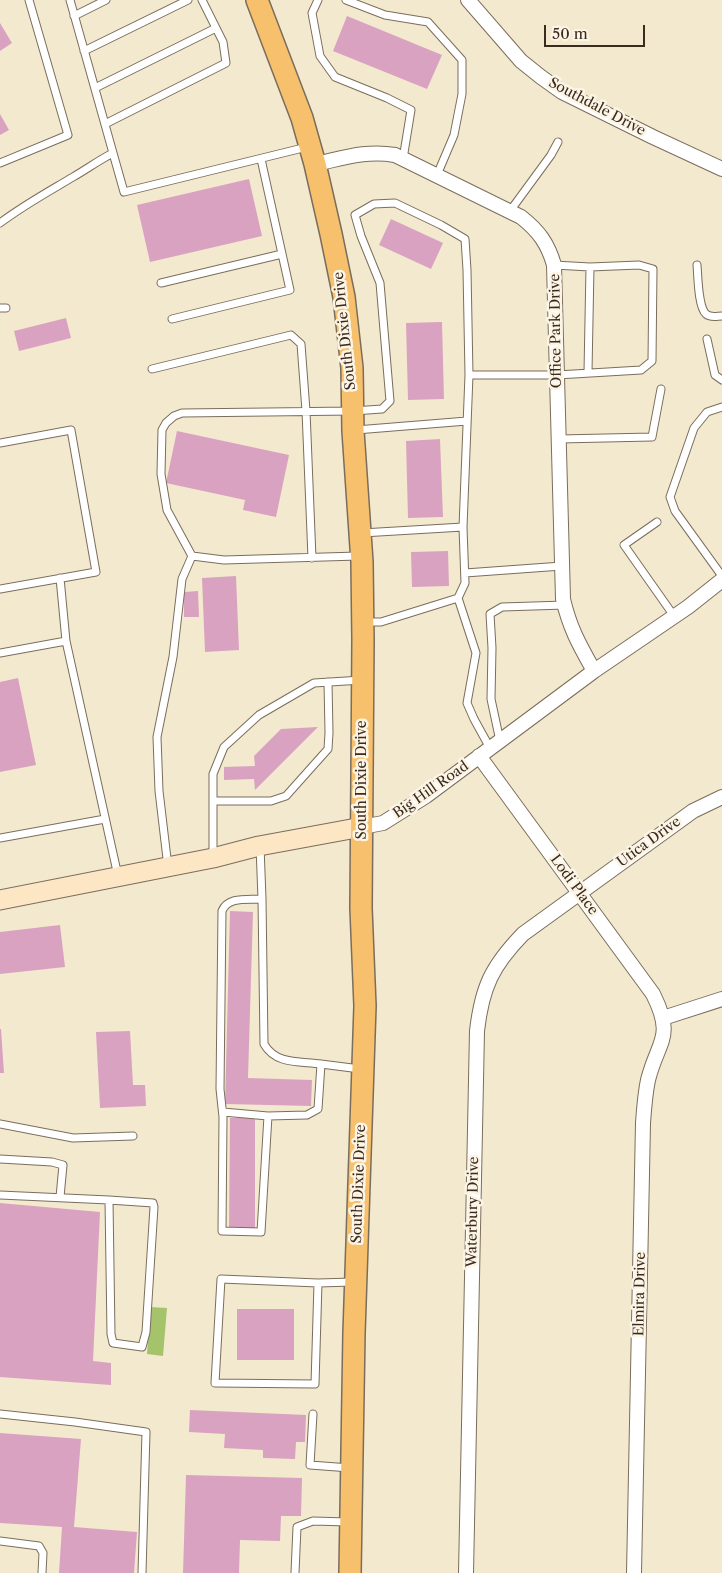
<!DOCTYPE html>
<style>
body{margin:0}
#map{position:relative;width:722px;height:1573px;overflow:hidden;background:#f3e9cf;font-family:"Libre Caslon Text",serif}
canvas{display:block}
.scale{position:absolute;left:544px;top:25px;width:101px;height:22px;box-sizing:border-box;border:2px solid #3b2a1e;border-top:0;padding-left:6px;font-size:15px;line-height:18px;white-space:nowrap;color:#3b2a1e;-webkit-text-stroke:4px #fcf5e5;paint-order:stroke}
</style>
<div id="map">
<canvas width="722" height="1573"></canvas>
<div class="scale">50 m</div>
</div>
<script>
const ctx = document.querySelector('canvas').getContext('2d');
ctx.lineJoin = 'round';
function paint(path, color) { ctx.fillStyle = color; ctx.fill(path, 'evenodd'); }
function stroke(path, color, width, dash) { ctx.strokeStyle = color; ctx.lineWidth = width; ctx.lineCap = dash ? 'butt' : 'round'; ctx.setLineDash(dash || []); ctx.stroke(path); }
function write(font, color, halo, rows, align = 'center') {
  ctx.font = font + ' "Libre Caslon Text",serif'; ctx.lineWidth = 5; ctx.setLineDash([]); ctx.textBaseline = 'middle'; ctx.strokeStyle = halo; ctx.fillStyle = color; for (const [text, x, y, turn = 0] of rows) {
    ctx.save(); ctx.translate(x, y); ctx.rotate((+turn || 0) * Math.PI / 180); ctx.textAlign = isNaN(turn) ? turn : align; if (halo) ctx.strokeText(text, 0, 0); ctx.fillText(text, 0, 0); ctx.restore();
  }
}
paint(new Path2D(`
 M150,1307L167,1308L163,1356L147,1354Z`), '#a5c36a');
paint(new Path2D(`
 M347,16L442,55L427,89L333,51Z
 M0,23L12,43L0,51Z
 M0,114L9,130L0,135Z
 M249,179L262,236L150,262L137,205Z
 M391,219L443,243L431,269L379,245Z
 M66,318L71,338L19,351L14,331Z
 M442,322L444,399L408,400L406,323Z
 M177,431L289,455L276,517L243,510L245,500L166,483Z
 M440,439L443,517L408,518L406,441Z
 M448,551L449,586L412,587L411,552Z
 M236,576L239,650L205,652L202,578Z
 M198,591L199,617H184V592Z
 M18,678L36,765L0,772V682Z
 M318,727L255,790L254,779L224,780V767L255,766L254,756L281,729Z
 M230,911L253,912L248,1078L312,1080L311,1106L225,1104Z
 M60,925L65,967L0,974V932Z
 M0,1029H1L4,1073H0Z
 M130,1031L133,1085H145L146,1106L100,1108L96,1032Z
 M230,1118H255V1230H229Z
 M0,1203L100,1212L93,1361L111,1363V1385L0,1377Z
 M237,1309H294V1360H237Z
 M190,1410L306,1415L305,1442H296L295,1459L263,1458V1450L224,1448L225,1434L189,1432Z
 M0,1433L81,1439L74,1527L137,1532L134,1573H59L62,1527L0,1523Z
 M186,1475L302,1478L301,1516H281L280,1541L240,1540L239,1573H183Z`), '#daa2c1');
const lane = new Path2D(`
 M318,0L312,13L320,56L335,77L387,98L411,110L403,159
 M346,0L385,15L428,22L462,60V94L454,135L437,175
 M74,16L106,0
 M84,51L188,0
 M95,88L216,28
 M105,124L226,63L223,42L202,0
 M113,153L124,192L307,147
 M0,163L68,135L29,0
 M510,211L551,155L558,142
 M0,223C24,205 48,192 73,177C87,169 99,160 113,153L70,0
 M697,265C698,276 698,307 706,314C710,318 717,316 722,316
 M161,283L282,254
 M0,308H6
 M172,319L290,290L261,159
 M707,339L715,375L722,380
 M152,369L291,335L301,344L306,411L312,558
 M588,372L590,267
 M469,375H557L641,370L652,361L653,269L639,265L590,267L554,265
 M722,407L707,412L694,428L670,497L675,511L722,576
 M356,430L467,421
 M559,439L652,437L661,389
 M0,443L71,430L96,572L0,589
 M657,522L624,545L674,616
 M362,533L463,527
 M358,556L224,560L192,556L167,510L161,474L162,430L166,423L174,416L182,413L353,411L382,409L390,401L380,283L361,236L355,215L374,204L395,203L441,225L465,239L467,270L469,375L463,527L465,583L458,598L381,622H366
 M465,573L562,566
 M60,578L66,641
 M458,598L476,653L467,703L474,719L490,748
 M0,653L66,641L118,876
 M500,741L491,699L492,648L490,614L502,607L565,605
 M213,801H271L286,796L328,749L329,733L328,682
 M0,838L105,819
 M260,846L262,899L264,1044C276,1065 300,1061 321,1064
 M213,858V774L224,747L259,715L314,683L362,680
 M168,867L159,791L157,737L173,657L182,579L192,556
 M262,899C248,900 228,896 222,911L220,1089L223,1117L222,1231L261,1232L268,1116
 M223,1112L268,1116L307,1115L318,1109L321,1064L360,1069
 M0,1124L73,1138L133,1136
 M0,1159L52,1162L63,1165L60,1197
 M0,1195L109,1200L111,1334L113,1343L142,1347L146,1332L154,1207L153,1203L109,1200
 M318,1283L221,1279L215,1383L315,1384L318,1283L353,1282
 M0,1414L75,1422L146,1432L142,1573
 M313,1414L310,1465L350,1468
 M0,1541L39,1546L43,1553L42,1573
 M295,1573L297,1527L313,1521L348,1522`);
const street = new Path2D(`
 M468,0L521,61L541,77L562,92L653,137L722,169
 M315,164C344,158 366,150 395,155L521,217C539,231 548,244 554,265L563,599C570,629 580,646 594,671
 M479,756L653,994C675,1038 658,1040 648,1080C645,1094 644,1109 643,1123L634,1573
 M362,827L383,823L426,796L594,671L688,607L722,580
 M663,1018L722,999
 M466,1573L477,1031C482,987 492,966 523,934L693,811L722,797`);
const secondary = new Path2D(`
 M0,900L213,858L259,846L362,827`);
const primary = new Path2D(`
 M257,0L302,118L315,164L331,234L344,297L352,368L353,431L362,562L363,640L361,908L365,1006L354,1333L350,1573`);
stroke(lane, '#7b6d5c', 9);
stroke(street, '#7b6d5c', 16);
stroke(secondary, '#7b6d5c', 21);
stroke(primary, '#7b6d5c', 24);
stroke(lane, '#fff', 7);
stroke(street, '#fff', 14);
stroke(secondary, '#fce6c4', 19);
stroke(primary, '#f7c06c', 21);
write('14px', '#3b2a1e', '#fcf5e5', [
 ["Southdale Drive",597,107,28],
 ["South Dixie Drive",345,331,-96],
 ["Office Park Drive",556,331,-91],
 ["South Dixie Drive",362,780,-90],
 ["Big Hill Road",431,790,-35],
 ["Utica Drive",649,842,-36],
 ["Lodi Place",574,885,54],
 ["South Dixie Drive",359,1184,-88],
 ["Waterbury Drive",473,1212,-89],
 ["Elmira Drive",640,1294,-89]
]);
</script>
